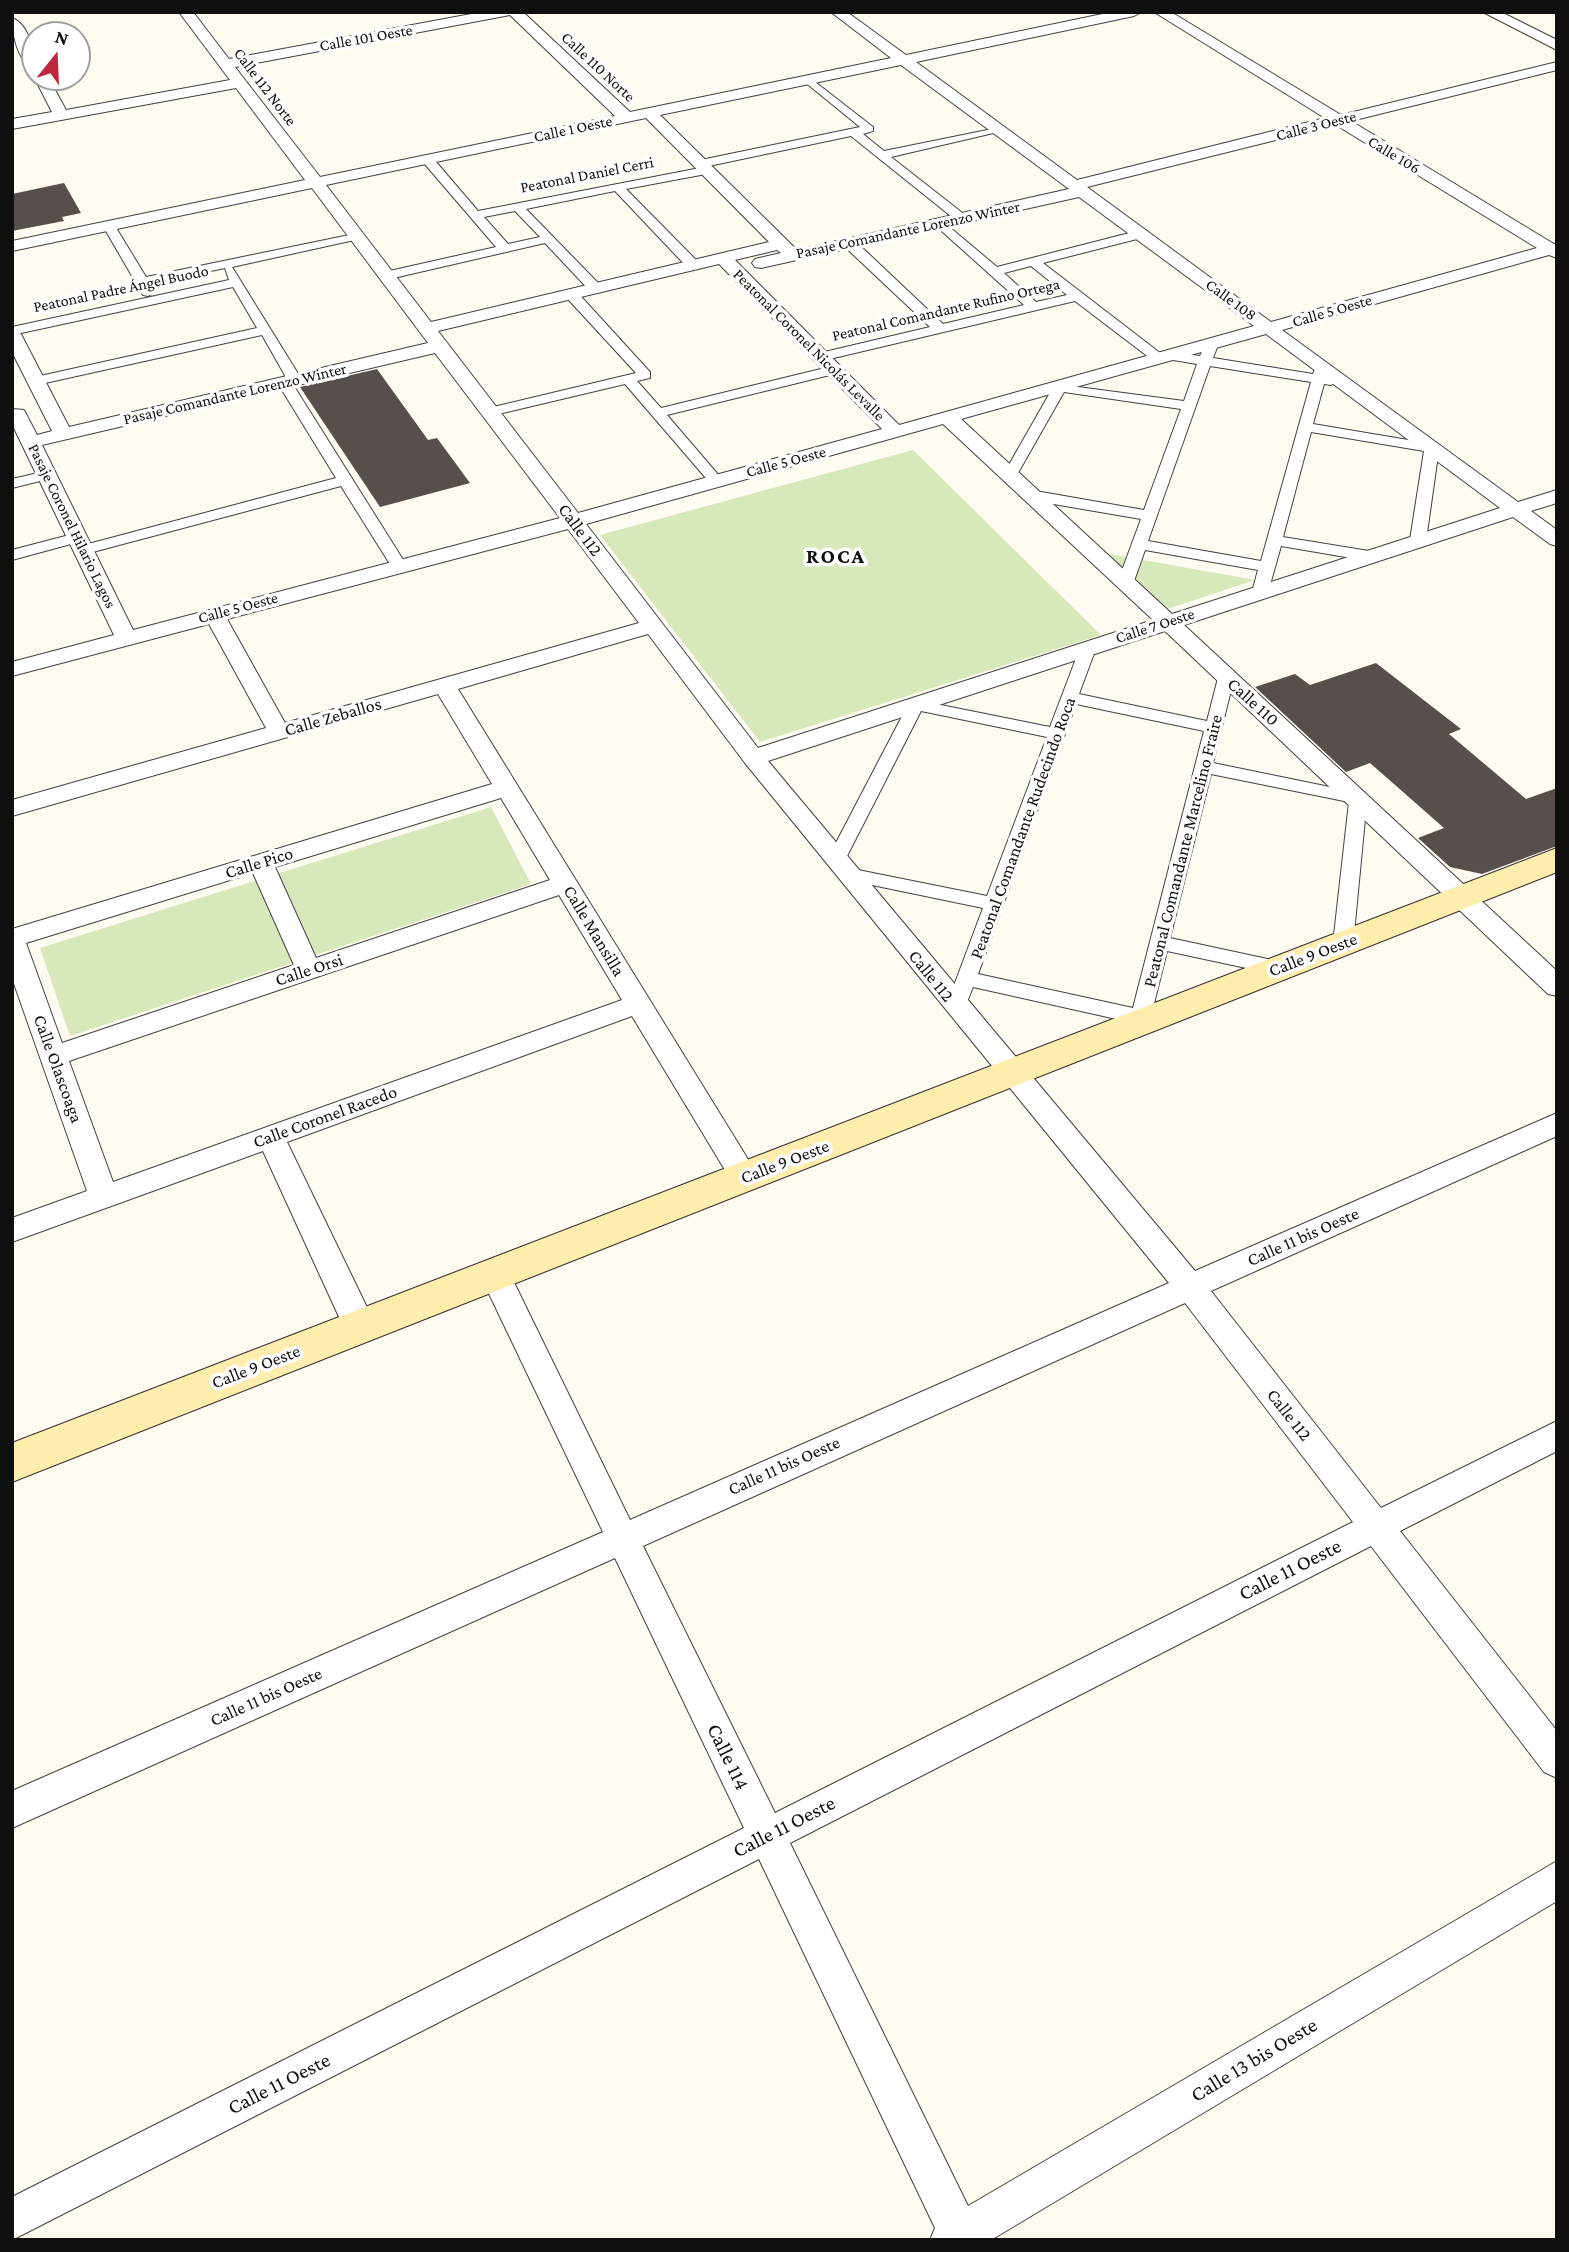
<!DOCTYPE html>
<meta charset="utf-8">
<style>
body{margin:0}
#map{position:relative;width:1569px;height:2252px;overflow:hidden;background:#fffbf1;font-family:"Crimson Pro",serif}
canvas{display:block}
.frame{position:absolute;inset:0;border:14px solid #0f0f0f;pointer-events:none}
.north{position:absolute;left:21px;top:21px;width:70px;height:70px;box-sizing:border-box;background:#fff;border:2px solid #9f9f9f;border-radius:50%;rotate:18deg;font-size:19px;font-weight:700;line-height:28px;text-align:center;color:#0f0f0f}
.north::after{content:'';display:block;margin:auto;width:24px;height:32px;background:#be283e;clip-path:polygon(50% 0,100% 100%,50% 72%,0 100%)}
</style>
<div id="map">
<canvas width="1569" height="2252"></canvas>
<div class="frame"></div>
<div class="north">N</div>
</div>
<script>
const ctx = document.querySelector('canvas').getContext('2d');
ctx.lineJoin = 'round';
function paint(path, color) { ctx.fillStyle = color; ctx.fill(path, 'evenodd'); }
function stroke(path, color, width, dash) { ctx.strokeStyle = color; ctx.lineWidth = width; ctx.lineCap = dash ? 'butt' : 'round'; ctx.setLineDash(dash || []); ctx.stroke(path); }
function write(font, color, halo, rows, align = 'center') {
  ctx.font = font + ' "Crimson Pro",serif'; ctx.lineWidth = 7; ctx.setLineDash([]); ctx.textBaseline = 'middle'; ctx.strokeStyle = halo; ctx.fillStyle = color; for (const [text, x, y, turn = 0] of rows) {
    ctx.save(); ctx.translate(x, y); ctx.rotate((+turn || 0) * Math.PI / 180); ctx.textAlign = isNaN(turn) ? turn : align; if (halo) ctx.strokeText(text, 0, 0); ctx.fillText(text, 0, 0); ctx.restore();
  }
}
paint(new Path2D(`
 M913,450L1101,635L760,742L600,535Z
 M1099,552L1255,580L1155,613Z
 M491,807L531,884L70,1036L40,948Z`), '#d7e9bb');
paint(new Path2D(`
 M64,183L81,213L62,217L64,221L12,231V194Z
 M377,369L428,440L437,438L470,483L380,507L300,387Z
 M1376,663L1461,729L1449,734L1526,799L1557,788V846L1482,874L1450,867L1418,838L1444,828L1370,763L1346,772L1255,687L1295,674L1310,685Z`), '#574f4b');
const pedestrian = new Path2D(`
 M810,78L873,127V131L863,134L884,151L1002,127V131L891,157L965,215V221H957L851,136L704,167L712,170L706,174L626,189L698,262V268H688L615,191L526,209L600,285V291H590L545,243L385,280L378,276L385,272L496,247L423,162V156H431L478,211L700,168L694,164L696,161L860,127L806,83V79ZM515,211L540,237L508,244L484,217Z
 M940,219L997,267L1141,230L1145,231V237L1043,263L1164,356L1171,352L1200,356L1206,342L1211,341L1218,345L1213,358L1313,374L1317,364H1327L1329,367L1326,376L1338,381L1331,385L1324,384L1313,424L1432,444L1439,448L1426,540L1418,545L1410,540L1424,451L1311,432L1283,537L1369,551L1377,556L1375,559L1369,561L1281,546L1268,592L1260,597L1252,592L1258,570L1145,550L1133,584L1131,587H1119L1117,584L1141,519L1030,500L1022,495L1030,490L1144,510L1181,409L1064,392L1014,480L1009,481L1002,477L1055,384L1184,401L1197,364L1167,359L1160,363L1155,362L1075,301L821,361L814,357L816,354L930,327L844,246V240H854L943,324L1024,305L936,226L934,223ZM1031,266L1067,295L1036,302L1004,273ZM1210,366L1311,382L1261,561L1148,541Z
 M109,222L115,226L146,277L359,233V239L232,267L302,380L300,383H292L407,566L405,569H393L341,486L89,553H77L75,550L77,547L336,478L277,382L279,379H287L262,335L36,385L31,384V378L257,328L233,287L12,335V327L229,280L225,268L150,284L155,292L148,296L143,295L103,226Z
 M571,290L576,291L650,372V378L637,381L661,408L833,366L840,370L838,373L667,415L721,478L723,481L721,484H711L625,384L490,416L485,415V409L636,373L566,297L564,294Z
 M47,471L52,472L54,475L52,478L12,488V479Z
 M77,533L85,538L82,541L12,560V550Z
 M1088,643L1096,648L1079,694L1207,721L1218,678L1220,674H1232L1234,678L1213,763L1364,794L1367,798L1353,944L1350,949H1336L1333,944L1349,802L1211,774L1170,938L1286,963L1289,968L1286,973L1279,975L1167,951L1149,1024L1146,1029L1139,1031L1132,1029L1130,1022L973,987L963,1012L956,1014L949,1012L946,1007L983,908L848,880L841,878L839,874L841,870L848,868L987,896L1047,737L921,711L843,864H829L827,860L910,701L916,700L1050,727L1080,648ZM1076,704L1204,731L1133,1008L978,974Z`);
const minor = new Path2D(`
 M179,12H193L229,59L482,12H523L630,112L891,58L831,12H847L906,55L1112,12H1141L1134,16L916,62L1077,180L1325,118L1154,12H1171L1341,115L1557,62V70L1351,121L1554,244L1557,243V258L1549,255L1282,330L1518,502L1557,490V503L1531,511L1557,530V546L1550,544L1513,517L1184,625L1557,971V996L1548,994L1165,631L768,761L1195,1271L1557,1113V1136L1211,1291L1381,1508L1557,1421V1451L1400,1531L1557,1731V1778L1544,1772L1371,1546L790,1843L968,2206L1557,1861V1901L991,2240H930L935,2228L759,1859L12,2240V2197L744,1828L615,1558L12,1828V1791L603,1532L480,1275L484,1266L495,1263L506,1266L630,1520L1169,1283L745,763L648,634L458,689L754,1169L758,1177L754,1185L744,1188L734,1185L632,1016L287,1142L376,1326L372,1335C353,1341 348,1332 339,1317L263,1151L12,1242V1218L87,1191L12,978V929L492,784L438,694L12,816V800L266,728L209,624L12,676V662L114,635L12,424V409L24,410L37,435L52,431L12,352V329L21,334L69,427L428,343L312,188L12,251V241L305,180L236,88L12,129V119L52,112L34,77L35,75L48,77L66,110L230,80ZM510,15L615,116L320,177L235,67ZM901,65L1069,189L797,250L660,115ZM646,118L769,242L431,322L326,185ZM1336,125L1537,248L1271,322L1087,187ZM1079,197L1254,326L899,425L735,260L777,250L781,253L755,259L752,263L755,267L761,268ZM719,264L882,429L578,513L438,331ZM1266,334L1500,508L1172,614L961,419ZM435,353L560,518L133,630L42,445ZM943,424L1153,620L758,748L586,524ZM568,529L639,623L285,723L227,619ZM501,798L550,880L316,958L275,867ZM253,873L294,965L62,1043L26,943ZM559,895L622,1000L113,1182L69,1061ZM1185,1303L1353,1522L775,1813L643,1546Z
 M1483,12H1501L1557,40V50Z
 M12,18C29,24 35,53 35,69C18,64 12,33 12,18Z`);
const secondary = new Path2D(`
 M1557,848V872L12,1482V1443Z`);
stroke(pedestrian, '#424242', 2);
stroke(minor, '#424242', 2);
stroke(secondary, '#313131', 2);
paint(pedestrian, '#fff');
paint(minor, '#fff');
paint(secondary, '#feedad');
write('16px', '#0f0f0f', '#fff', [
 ["Calle 101 Oeste",366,38,-10],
 ["Calle 110 Norte",598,67,43],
 ["Calle 112 Norte",265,87,53],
 ["Calle 3 Oeste",1316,126,-14],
 ["Calle 1 Oeste",573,129,-12],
 ["Calle 106",1394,155,31],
 ["Peatonal Daniel Cerri",587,175,-11],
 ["Pasaje Comandante Lorenzo Winter",908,230,-12],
 ["Peatonal Padre Ángel Buodo",121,289,-12],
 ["Calle 108",1231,300,36],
 ["Peatonal Comandante Rufino Ortega",946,310,-13],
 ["Calle 5 Oeste",1332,311,-16],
 ["Peatonal Coronel Nicolás Levalle",809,345,45],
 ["Pasaje Comandante Lorenzo Winter",235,394,-13],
 ["Calle 5 Oeste",786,462,-15],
 ["Pasaje Coronel Hilario Lagos",72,526,64],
 ["Calle 5 Oeste",238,608,-15],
 ["Calle 7 Oeste",1155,626,-18]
]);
write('18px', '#0f0f0f', '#fff', [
 ["Calle 112",580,530,53],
 ["Calle 110",1253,702,42],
 ["Calle Zeballos",333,717,-16],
 ["Peatonal Comandante Rudecindo Roca",1023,828,-70],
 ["Peatonal Comandante Marcelino Fraire",1183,851,-76],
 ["Calle Pico",259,863,-17],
 ["Calle Mansilla",594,931,59],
 ["Calle 9 Oeste",1313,955,-21],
 ["Calle Orsi",309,970,-18],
 ["Calle 112",931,976,51],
 ["Calle Olascoaga",58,1069,70],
 ["Calle Coronel Racedo",325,1117,-20],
 ["Calle 9 Oeste",785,1162,-21],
 ["Calle 11 bis Oeste",1303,1237,-24],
 ["Calle 9 Oeste",256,1367,-21],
 ["Calle 112",1289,1415,52],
 ["Calle 11 bis Oeste",784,1466,-24],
 ["Calle 11 bis Oeste",266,1697,-24]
]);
ctx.letterSpacing = '2px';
write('bold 21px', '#0f0f0f', '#fff', [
 ["ROCA",836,557]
]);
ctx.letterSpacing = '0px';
write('21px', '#0f0f0f', '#fff', [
 ["Calle 11 Oeste",1290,1570,-27],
 ["Calle 114",728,1757,64],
 ["Calle 11 Oeste",784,1827,-27],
 ["Calle 13 bis Oeste",1254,2060,-31],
 ["Calle 11 Oeste",279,2084,-27]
]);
</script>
